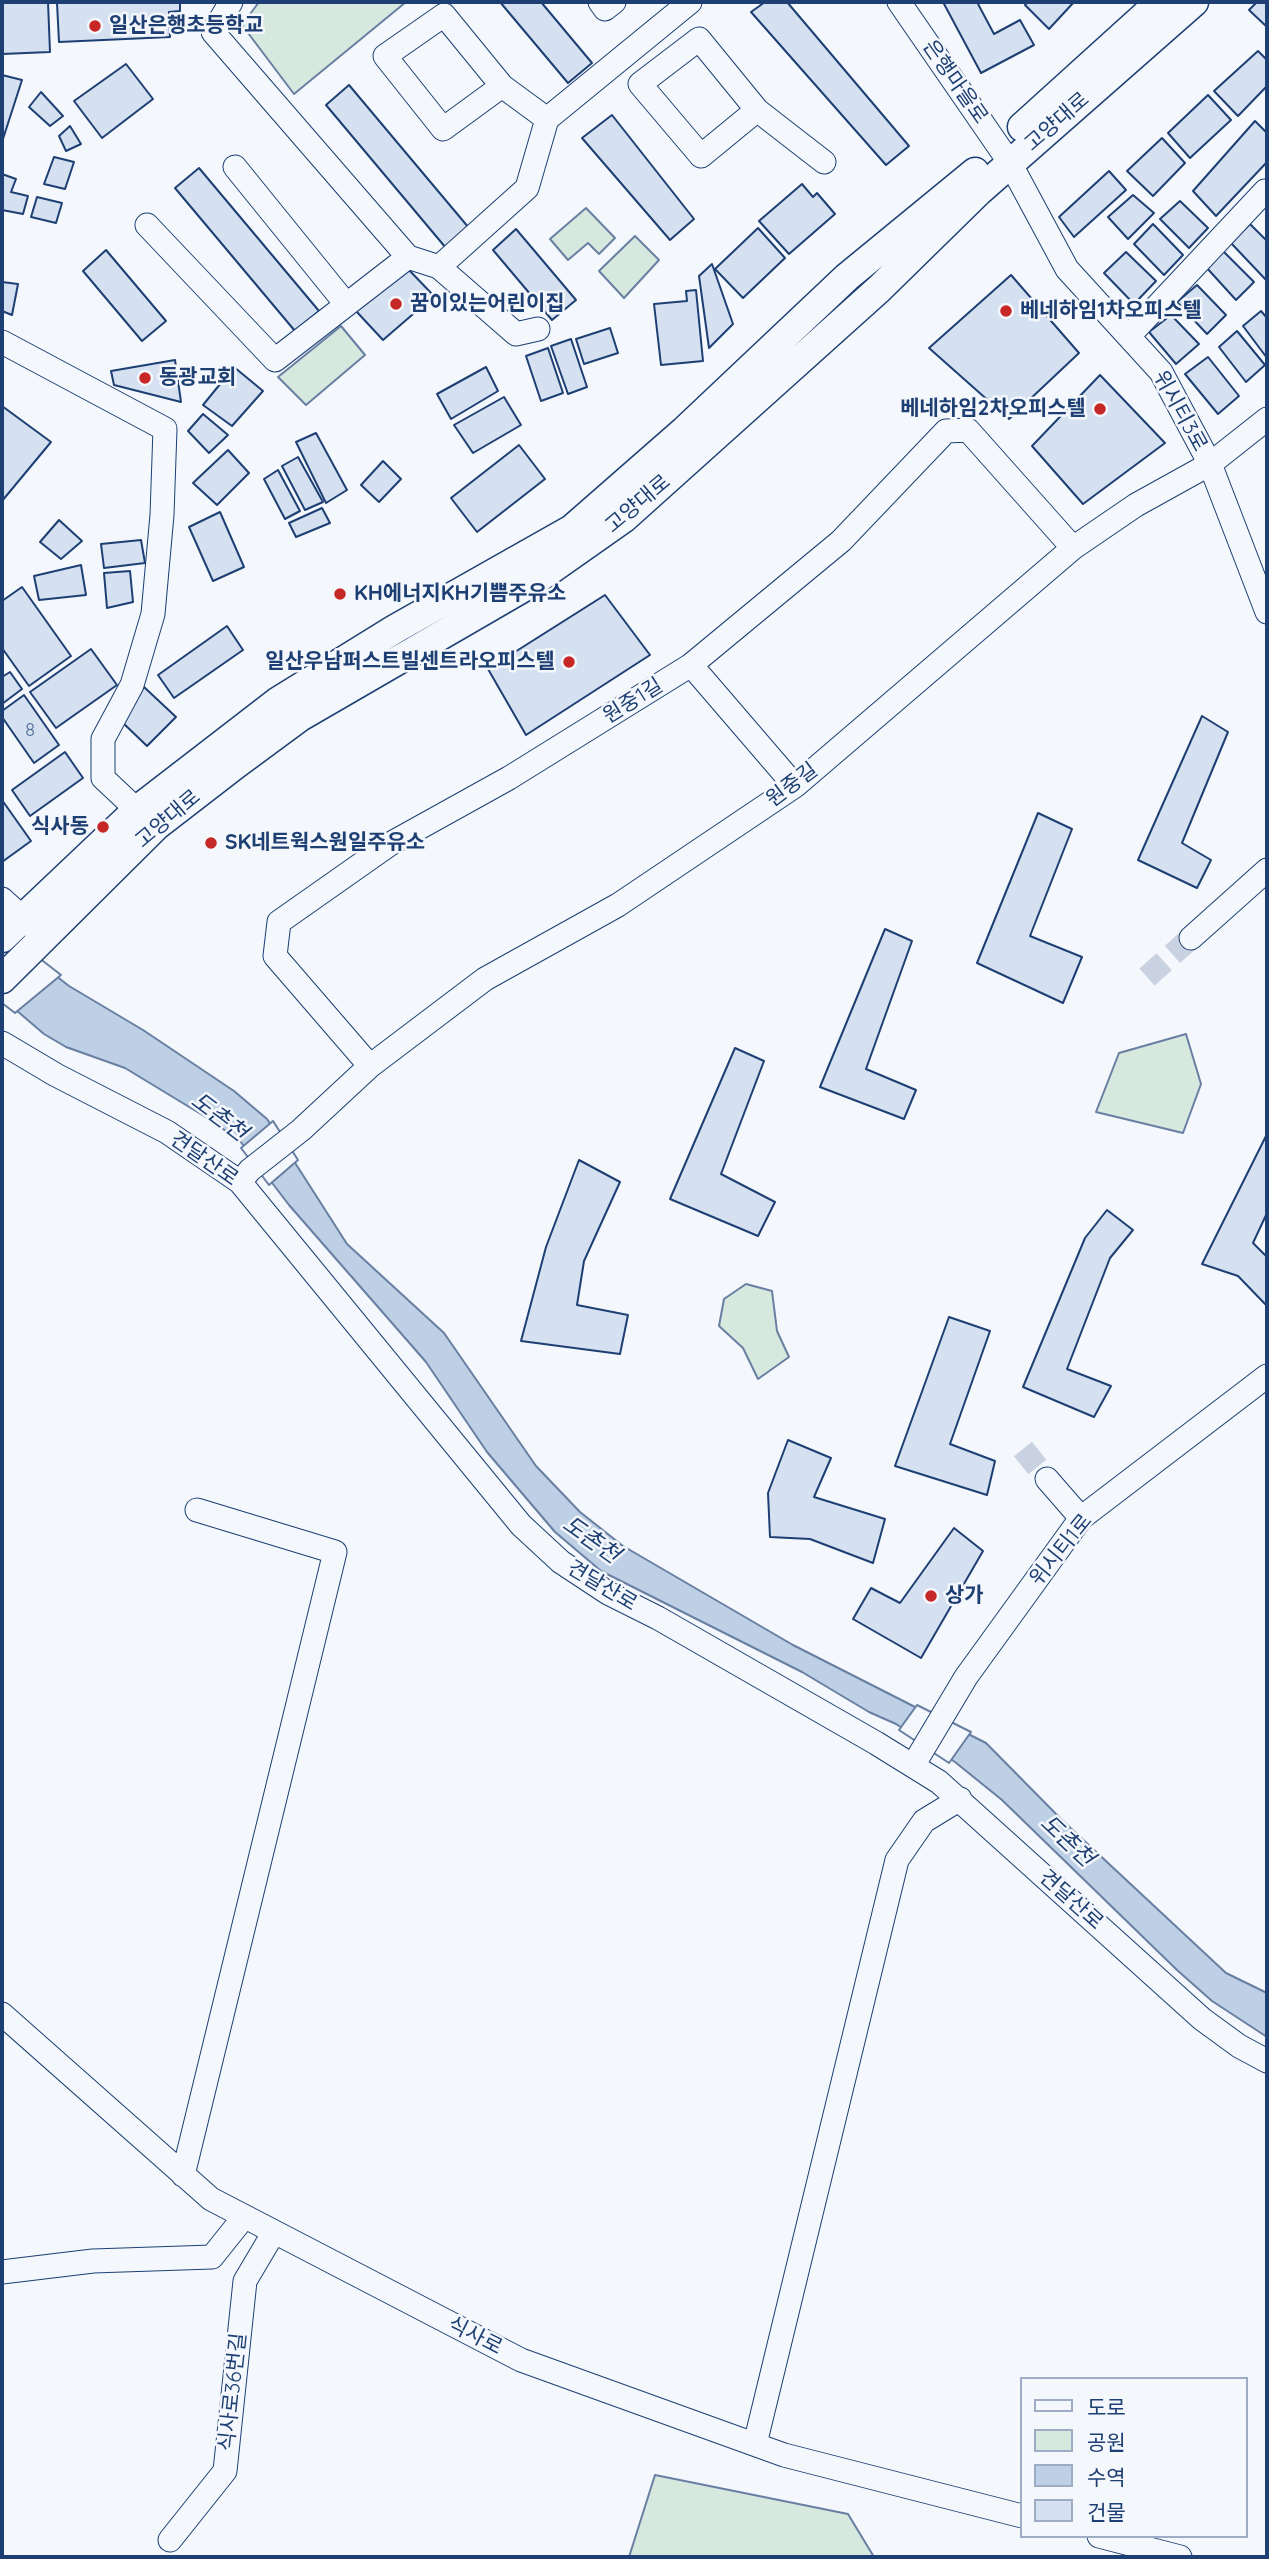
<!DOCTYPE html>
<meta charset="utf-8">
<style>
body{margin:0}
#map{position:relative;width:1269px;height:2559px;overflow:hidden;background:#f4f7fb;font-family:Quicksand,"Noto Sans KR",sans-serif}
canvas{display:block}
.frame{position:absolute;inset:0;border:4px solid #1d3f73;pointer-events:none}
.legend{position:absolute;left:1020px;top:2377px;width:228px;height:161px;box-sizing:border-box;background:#f4f7fb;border:2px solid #9eadc5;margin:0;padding:9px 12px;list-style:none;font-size:21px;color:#1d3f73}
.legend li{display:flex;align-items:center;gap:14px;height:35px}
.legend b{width:35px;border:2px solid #9eadc5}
</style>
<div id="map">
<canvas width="1269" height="2559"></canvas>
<div class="frame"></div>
<ul class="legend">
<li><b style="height:9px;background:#f4f7fb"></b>도로</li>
<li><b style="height:19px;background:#d7e8df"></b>공원</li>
<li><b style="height:19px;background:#bed0e5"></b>수역</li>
<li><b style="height:19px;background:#d5e0f0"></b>건물</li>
</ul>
</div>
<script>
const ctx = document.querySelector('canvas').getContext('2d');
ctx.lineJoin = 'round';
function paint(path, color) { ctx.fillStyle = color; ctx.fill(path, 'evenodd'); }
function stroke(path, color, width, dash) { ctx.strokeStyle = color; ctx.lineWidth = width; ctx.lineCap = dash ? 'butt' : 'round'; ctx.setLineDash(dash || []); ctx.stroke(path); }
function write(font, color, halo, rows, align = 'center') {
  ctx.font = font + ' Quicksand,"Noto Sans KR",sans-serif'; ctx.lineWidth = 5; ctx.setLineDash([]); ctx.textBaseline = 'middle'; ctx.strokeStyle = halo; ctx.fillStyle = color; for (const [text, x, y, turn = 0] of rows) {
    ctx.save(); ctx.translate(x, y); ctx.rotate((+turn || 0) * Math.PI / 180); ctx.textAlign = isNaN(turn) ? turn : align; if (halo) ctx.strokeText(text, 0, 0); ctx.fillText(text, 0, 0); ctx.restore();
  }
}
const green = new Path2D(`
 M259,2H406L294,94L242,25Z
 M586,208L615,238L599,254L588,243L568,260L550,239Z
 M635,236L659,260L624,298L599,271Z
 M341,326L365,355L306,405L278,377Z
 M1186,1034L1201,1084L1183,1133L1096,1112L1119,1053Z
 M746,1284L772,1291L777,1331L789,1357L758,1379L743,1348L719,1326L724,1299Z
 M655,2475L848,2514L874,2557H629Z`);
paint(green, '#d7e8df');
stroke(green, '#687fa3', 2);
const water = new Path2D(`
 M23,950L69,986L143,1030L234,1091L267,1119L347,1244L444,1333L536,1466L580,1512L623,1546L793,1645L986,1743L1063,1821L1226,1973L1267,1993V2037L1212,2001L1177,1970L1002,1800L955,1762L896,1724L869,1712L802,1672L601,1571L555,1532L487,1452L426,1362L289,1205L240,1141L209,1119L125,1068L66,1047L44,1034L2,998Z`);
paint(water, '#bed0e5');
stroke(water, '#687fa3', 2);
const pier = new Path2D(`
 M2,929L61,975L15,1013L2,1003Z
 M273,1121L298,1160L269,1185L241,1148Z
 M917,1705L971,1732L949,1763L899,1730Z`);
paint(pier, '#f4f7fb');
stroke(pier, '#687fa3', 2);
const building = new Path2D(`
 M2,2H48L50,52L2,54Z
 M180,2V11L169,12L170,37L59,42L57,3Z
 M500,2H541L592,63L568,83Z
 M765,2H787L909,146L886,165L751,12Z
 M943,2H977L994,34L1020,20L1034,45L981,73Z
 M1028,2H1074L1049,29L1025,5Z
 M1257,2H1267V27L1249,10Z
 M1258,51L1267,60V86L1238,116L1214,91Z
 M126,64L153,99L102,138L74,101Z
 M2,75L22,80L2,142Z
 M349,85L469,228L446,248L326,105Z
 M41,92L63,116L50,126L29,107Z
 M1208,95L1231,120L1190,158L1168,133Z
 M612,115L694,219L670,240L582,138Z
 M1255,121L1267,133V162L1216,216L1193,191Z
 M70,126L81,144L66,151L59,136Z
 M1162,138L1185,163L1153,196L1127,171Z
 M54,157L74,162L65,189L44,184Z
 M199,168L319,311L295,331L175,188Z
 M1109,171L1126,190L1074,237L1059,217Z
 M2,174L16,179L11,192L28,196L23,214L2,210Z
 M802,184L813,197L817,193L835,214L789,254L759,221Z
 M1133,195L1154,213L1128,239L1108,217Z
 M37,197L62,203L56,223L31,217Z
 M1180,201L1208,228L1189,248L1160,219Z
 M1153,224L1183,255L1164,275L1134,244Z
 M1250,224L1267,241V281L1231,243Z
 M758,228L785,258L743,298L715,269Z
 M516,229L576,300L552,320L493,250Z
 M106,250L166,321L142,341L83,271Z
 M1223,251L1254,282L1236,300L1206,267Z
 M1126,252L1156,281L1134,304L1104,273Z
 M712,264L733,324L709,348L699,276Z
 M409,270L434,296L383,340L356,311Z
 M1011,275L1079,353L1009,419L929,348Z
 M2,282L18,284L12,315L2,311Z
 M1197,285L1226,315L1207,334L1177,302Z
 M696,290L703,361L661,365L654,304L687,301L686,291Z
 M1261,311L1267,318V358L1243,326Z
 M1171,315L1199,344L1176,364L1149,332Z
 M610,328L618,353L584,364L576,339Z
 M1237,331L1265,365L1246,382L1219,347Z
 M571,339L587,387L568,394L551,346Z
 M548,348L563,393L541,401L526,356Z
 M1208,357L1239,396L1218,414L1185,374Z
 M175,360L181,402L114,385L111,371Z
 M234,367L263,391L232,426L203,405Z
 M486,367L498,391L451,419L437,394Z
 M1100,375L1165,443L1083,504L1032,446Z
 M504,397L521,425L473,453L454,425Z
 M2,406L51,442L2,501Z
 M203,414L228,435L209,453L188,431Z
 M316,433L347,490L326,503L296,442Z
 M519,445L545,479L477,532L451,498Z
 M228,450L249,473L217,505L193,483Z
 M298,457L323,502L305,510L282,466Z
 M383,461L401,479L379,502L361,485Z
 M278,470L300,511L285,519L264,479Z
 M322,508L330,523L296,537L289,523Z
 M220,512L244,567L213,581L189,527Z
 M59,520L82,541L61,559L40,542Z
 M141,540L145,563L104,568L101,544Z
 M81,565L86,595L39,600L34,576Z
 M130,571L133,602L107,608L104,573Z
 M22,587L71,656L29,686L2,648V601Z
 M605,595L650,655L526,735L488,669Z
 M227,626L243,650L174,698L158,675Z
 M91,649L117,685L56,728L30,692Z
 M10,672L22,689L2,704V677Z
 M144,687L176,717L147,746L122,722Z
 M24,695L59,745L34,763L2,717V711Z
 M1202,716L1228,732L1182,843L1211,860L1197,888L1138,860Z
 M65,752L83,778L30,816L12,790Z
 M2,800L31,841L2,862Z
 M1038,813L1072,829L1030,936L1082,957L1063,1003L977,963Z
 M885,929L912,941L866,1069L916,1090L904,1119L820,1087Z
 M735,1048L764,1061L721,1174L775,1202L758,1236L670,1199Z
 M1267,1134V1213L1253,1243L1267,1257V1306L1238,1276L1202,1264Z
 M579,1160L620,1182L584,1261L577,1305L628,1315L620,1354L521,1341L546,1247Z
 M1107,1210L1133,1230L1110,1258L1067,1369L1111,1386L1094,1417L1023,1387L1085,1238Z
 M949,1317L990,1331L950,1444L995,1461L987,1495L895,1466Z
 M788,1440L831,1458L814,1497L885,1519L873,1563L810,1539L770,1537L768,1493Z
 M954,1528L983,1551L921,1658L853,1619L871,1588L900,1603Z`);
paint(building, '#d5e0f0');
stroke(building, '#1d3f73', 2);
stroke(new Path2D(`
 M1147,977L1191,938
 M1023,1449L1047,1479`), '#c9d2e0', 23, [23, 11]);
const minor = new Path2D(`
 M231,2L213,32L408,257L439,267L527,188L547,119L690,2
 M600,2L605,9L614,2
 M899,2L1010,163L1067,269L1161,372L1210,464L1267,612
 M699,39L757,110L701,156L640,84Z
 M502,86L443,129L385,56L444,15L502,86L547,119
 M757,110L824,162
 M235,167L346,304
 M147,225L275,360L408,257
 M439,267L516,334L538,329
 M1129,336L1265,191
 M2,342L165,429L162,515L153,614L132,685L103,739V778L137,810
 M691,665L795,786
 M2,899L34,928
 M1191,938L1267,870
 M2,1043L56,1075L167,1132L240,1182L521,1525L561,1562L608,1593L658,1618L876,1743L939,1782L1202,2019L1239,2046L1267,2061
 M370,1066L275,956L279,922L390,844L509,778L691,665L841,541L946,431L968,430L1073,548
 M240,1182L250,1170L301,1130L370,1066L485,979L618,905L795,786L1073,548L1136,505L1210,464L1267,419
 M1047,1479L1081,1518
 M914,1764L966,1677L1081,1518L1267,1376
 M2,2014L211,2199L521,2360L784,2455L1022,2516
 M183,2175L335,1552L197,1510
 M2,2272L93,2261L212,2257L244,2217
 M755,2444L897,1860L924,1821L960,1799
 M1099,2536L1180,2557
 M170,2540L225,2471L245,2281L274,2232`);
const major = new Path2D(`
 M1022,127L1160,2
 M2,938L137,810L277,702L395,629L572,529L684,431L847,277L975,172
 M2,979L156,826L235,765L300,717L533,582L624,518L879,289L979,191L1194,2`);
stroke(minor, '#1d3f73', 25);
stroke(major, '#1d3f73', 31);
stroke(minor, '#f4f7fb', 23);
stroke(major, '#f4f7fb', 28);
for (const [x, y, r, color] of [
 [95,26,7,"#c62828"],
 [396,304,7,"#c62828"],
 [1006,311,7,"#c62828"],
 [145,378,7,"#c62828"],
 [1100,409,7,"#c62828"],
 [340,594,7,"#c62828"],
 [569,662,7,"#c62828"],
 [103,827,7,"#c62828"],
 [211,843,7,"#c62828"],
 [931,1596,7,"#c62828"]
]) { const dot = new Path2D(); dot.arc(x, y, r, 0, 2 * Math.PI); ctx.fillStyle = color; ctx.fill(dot); stroke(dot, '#f4f7fb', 2.5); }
write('18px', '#4b6792', null, [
 ["8",30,731]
]);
write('bold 21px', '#1d3f73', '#f4f7fb', [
 ["일산은행초등학교",109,26],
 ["꿈이있는어린이집",410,304],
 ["베네하임1차오피스텔",1020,311],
 ["동광교회",159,378],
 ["베네하임2차오피스텔",1086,409,"right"],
 ["KH에너지KH기쁨주유소",354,594],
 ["일산우남퍼스트빌센트라오피스텔",555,662,"right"],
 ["식사동",89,827,"right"],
 ["SK네트웍스원일주유소",225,843],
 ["상가",945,1596]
], 'left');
write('21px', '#1d3f73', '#f4f7fb', [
 ["은행마을로",955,82,55],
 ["고양대로",1057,122,-41],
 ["위시티3로",1180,411,61],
 ["고양대로",638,504,-40],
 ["원중1길",633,701,-32],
 ["원중길",792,785,-37],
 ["고양대로",168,819,-40],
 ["견달산로",204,1159,35],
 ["위시티1로",1061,1550,-51],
 ["견달산로",602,1586,31],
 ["견달산로",1071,1900,42],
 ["식사로",475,2336,27],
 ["식사로36번길",233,2392,-84]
]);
write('italic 23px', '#1d3f73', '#f4f7fb', [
 ["도촌천",219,1117,37],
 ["도촌천",591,1540,35],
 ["도촌천",1067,1841,43]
]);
</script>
